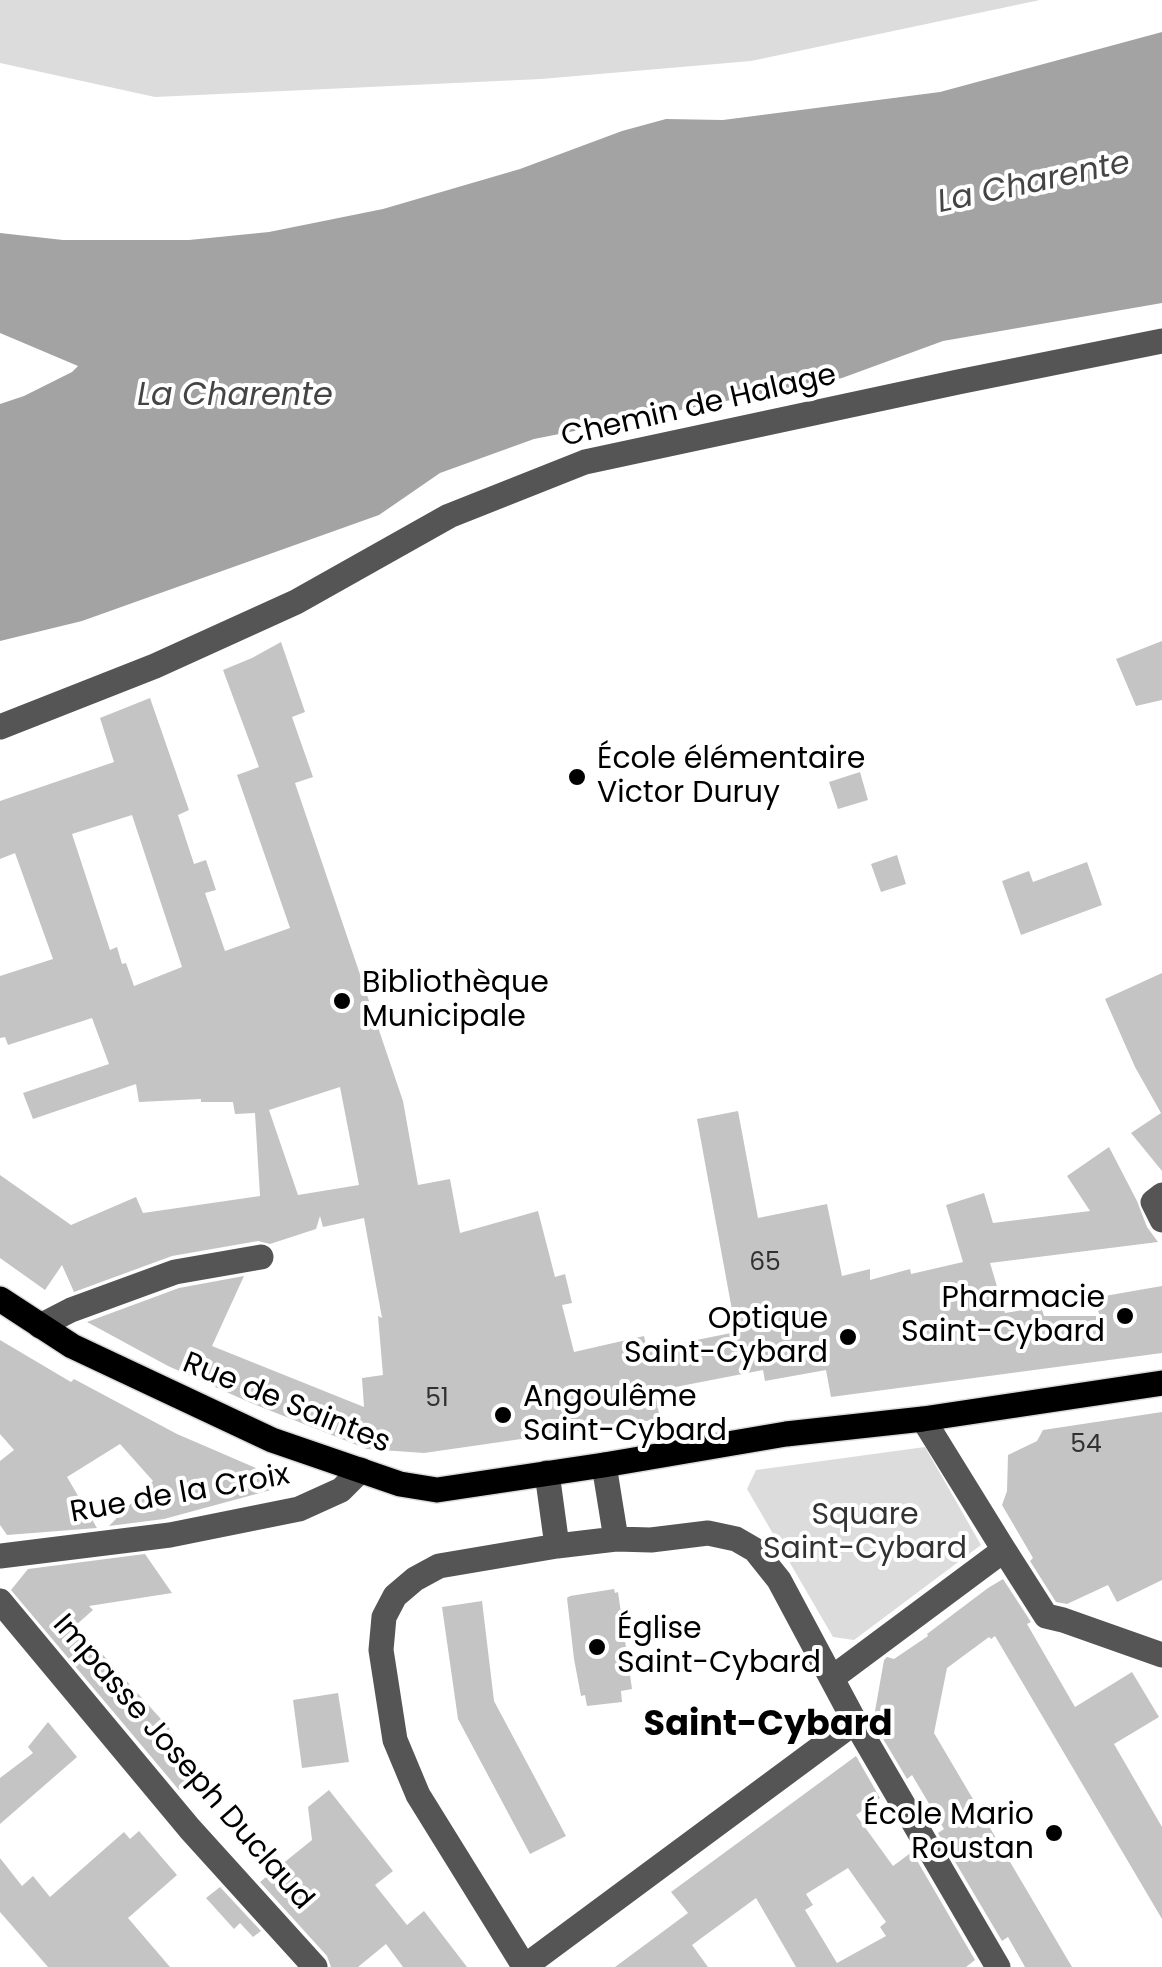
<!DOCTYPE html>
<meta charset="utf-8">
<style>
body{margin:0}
canvas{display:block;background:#fff}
</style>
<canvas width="1162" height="1967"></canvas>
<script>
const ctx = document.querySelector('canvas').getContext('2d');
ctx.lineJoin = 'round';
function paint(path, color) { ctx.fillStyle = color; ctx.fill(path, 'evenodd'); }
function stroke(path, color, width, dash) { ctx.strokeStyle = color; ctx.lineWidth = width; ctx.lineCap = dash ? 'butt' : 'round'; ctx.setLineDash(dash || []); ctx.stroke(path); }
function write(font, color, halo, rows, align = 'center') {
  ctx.font = font + ' Poppins,sans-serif'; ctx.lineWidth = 8; ctx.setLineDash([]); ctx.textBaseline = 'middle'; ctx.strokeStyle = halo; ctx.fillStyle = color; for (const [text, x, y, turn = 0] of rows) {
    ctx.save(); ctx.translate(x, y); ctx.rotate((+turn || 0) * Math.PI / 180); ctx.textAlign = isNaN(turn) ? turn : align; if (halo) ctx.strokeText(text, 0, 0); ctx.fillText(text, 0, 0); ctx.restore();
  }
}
paint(new Path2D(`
 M0,0H1040L751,61L541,79L155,97L0,63Z
 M925,1447L981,1545L854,1640L833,1637L747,1489L756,1470Z`), '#dcdcdc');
paint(new Path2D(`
 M1162,32V303L943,341L842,378L534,439L440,473L379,515L82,621L0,641V404L24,396L72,372L78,366L0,333V233L63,240H189L269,232L383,209L520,169L622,131L666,119L723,120L940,92Z`), '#a3a3a3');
paint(new Path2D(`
 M1162,641V700L1136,706L1116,659Z
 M281,642L305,712L292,717L313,777L295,783L403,1101L418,1185L450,1179L460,1233L538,1211L555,1277L565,1274L572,1303L562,1305L574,1352L644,1336L647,1350L736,1332L697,1119L738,1111L758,1218L827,1204L842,1276L870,1269V1280L910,1269L911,1274L963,1262L946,1205L984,1193L993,1223L1090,1211L1067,1176L1109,1147L1137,1201L1147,1227L1158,1242L990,1263L1005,1313L1041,1307L1044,1316H1100L1093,1298L1162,1286V1353L831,1397L826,1370L765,1381L763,1370L655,1391L660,1419L424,1453L367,1449L251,1403L168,1366L87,1322L179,1288L244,1276L212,1346L364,1407L362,1378L383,1375L378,1316L382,1318L364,1218L323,1227L320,1216L316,1229L270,1244L258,1241L172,1256L74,1292L62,1265L45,1290L0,1258V1175L71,1225L136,1197L143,1213L260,1196L255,1113L235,1114L233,1102H201V1099L139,1102L136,1084L33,1119L23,1093L109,1064L92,1018L8,1045L5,1037L0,1038V976L53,959L15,853L0,859V801L114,762L100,718L150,698L189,810L178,815L194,864L206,860L216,890L205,893L225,951L290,928L237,775L259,767L223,670L252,658ZM132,815L182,967L134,986L126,963L122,964L117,947L110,950L72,834ZM340,1087L359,1185L298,1195L269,1110Z
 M860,772L868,800L838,809L829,782Z
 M897,855L906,884L881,892L871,864Z
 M1087,862L1102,905L1021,935L1002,881L1029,871L1033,882Z
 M1162,973V1171L1131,1133L1161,1113L1135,1067L1105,999Z
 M0,1340L71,1382L74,1379L177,1434L293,1484L164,1519L109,1526L153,1481L120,1444L67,1477L97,1528L7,1535L0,1525V1461L14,1450L0,1434Z
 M1162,1412V1580L1117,1602L1108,1585L1067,1604L1056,1602L1030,1561L1033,1558L1002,1505L1007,1491L1008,1455L1037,1441L1043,1430Z
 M145,1554L172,1593L89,1606L93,1610L76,1625L170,1729L159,1739L193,1777L179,1790L11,1590L28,1569Z
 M1003,1579L1031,1622L1027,1624L1075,1707L1132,1672L1159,1717L1114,1744L1162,1827V1919L995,1636L991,1639L989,1637L947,1668L934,1733L1072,1967H1025L1008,1937L1002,1941L938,1833L944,1829L912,1775L907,1779L882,1737L888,1732L875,1711L884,1660L887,1657L894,1659L928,1636L927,1634L988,1588Z
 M614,1589L615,1593L618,1592L632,1689L621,1691L622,1702L587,1706L585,1695L581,1696L574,1659L567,1598L570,1596Z
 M482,1601L494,1701L566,1836L530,1854L458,1719L442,1607Z
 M338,1693L349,1762L302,1768L293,1700Z
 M48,1722L77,1757L0,1824V1778L33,1753L28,1747Z
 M856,1756L880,1798L856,1815L893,1866L912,1852L975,1960L966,1967H796L756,1898L692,1945L708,1967H615L688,1913L671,1892ZM848,1868L886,1922L880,1927L886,1936L837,1963L805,1910L813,1905L806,1894Z
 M329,1790L393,1871L375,1885L407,1925L424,1911L467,1967H403L386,1944L358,1967H331L327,1956L260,1882L312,1840L308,1807Z
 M139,1831L177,1875L128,1918L170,1967H48L0,1912V1858L22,1886L33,1876L50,1897L124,1832L130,1839Z
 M220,1887L261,1931L253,1937L240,1923L234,1929L206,1898Z`), '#c4c4c4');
const major = new Path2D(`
 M0,1299L72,1346L272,1440L400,1484L437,1490L604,1465L786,1434L923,1419L1162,1383`);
stroke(major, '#dbdbdb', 28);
stroke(new Path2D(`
 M0,727L155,666L296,602L449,516L585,462L958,382L1162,341
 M1162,1195L1153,1202L1162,1220
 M40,1326L71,1310L175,1272L261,1257
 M604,1465L616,1539
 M547,1473L557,1546
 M1004,1550L1046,1616L1063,1620L1162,1655
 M0,1556L170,1535L299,1509L341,1490L361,1470
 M0,1601L190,1829L315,1967
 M832,1678L1004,1550L923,1419
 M524,1966L418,1795L395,1740L381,1650L384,1617L395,1596L415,1579L439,1566L557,1546L616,1539L651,1540L708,1533L736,1539L755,1550L779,1580L855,1722L998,1967
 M524,1967L855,1722`), '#555', 25);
stroke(major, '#000', 25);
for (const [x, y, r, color] of [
 [577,777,10,"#000"],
 [342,1001,10,"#000"],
 [1125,1316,10,"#000"],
 [848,1337,10,"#000"],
 [503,1415,10,"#000"],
 [597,1647,10,"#000"],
 [1054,1833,10,"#000"]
]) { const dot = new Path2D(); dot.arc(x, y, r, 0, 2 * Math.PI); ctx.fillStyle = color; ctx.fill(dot); stroke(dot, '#fff', 4); }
write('25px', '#313131', null, [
 ["65",765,1264],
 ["51",437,1400],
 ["54",1086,1446]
]);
write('30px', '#000', '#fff', [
 ["Chemin de Halage",699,407,-13],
 ["Rue de Saintes",286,1404,22],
 ["Rue de la Croix",180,1495,-10],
 ["Impasse Joseph Duclaud",182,1763,49]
]);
write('30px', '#000', '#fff', [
 ["École élémentaire",597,760],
 ["Victor Duruy",597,794],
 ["Bibliothèque",362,984],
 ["Municipale",362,1018],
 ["Pharmacie",1105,1299,"right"],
 ["Saint-Cybard",1105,1333,"right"],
 ["Optique",828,1320,"right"],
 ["Saint-Cybard",828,1354,"right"],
 ["Angoulême",523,1398],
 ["Saint-Cybard",523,1432],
 ["Église",617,1630],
 ["Saint-Cybard",617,1664],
 ["École Mario",1034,1816,"right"],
 ["Roustan",1034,1850,"right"]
], 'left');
write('30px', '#333', '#fff', [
 ["Square",865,1516],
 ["Saint-Cybard",865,1550]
]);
write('italic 32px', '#444', '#fff', [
 ["La Charente",1034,184,-12],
 ["La Charente",235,397]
]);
write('bold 35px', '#000', '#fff', [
 ["Saint-Cybard",768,1726]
]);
</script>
